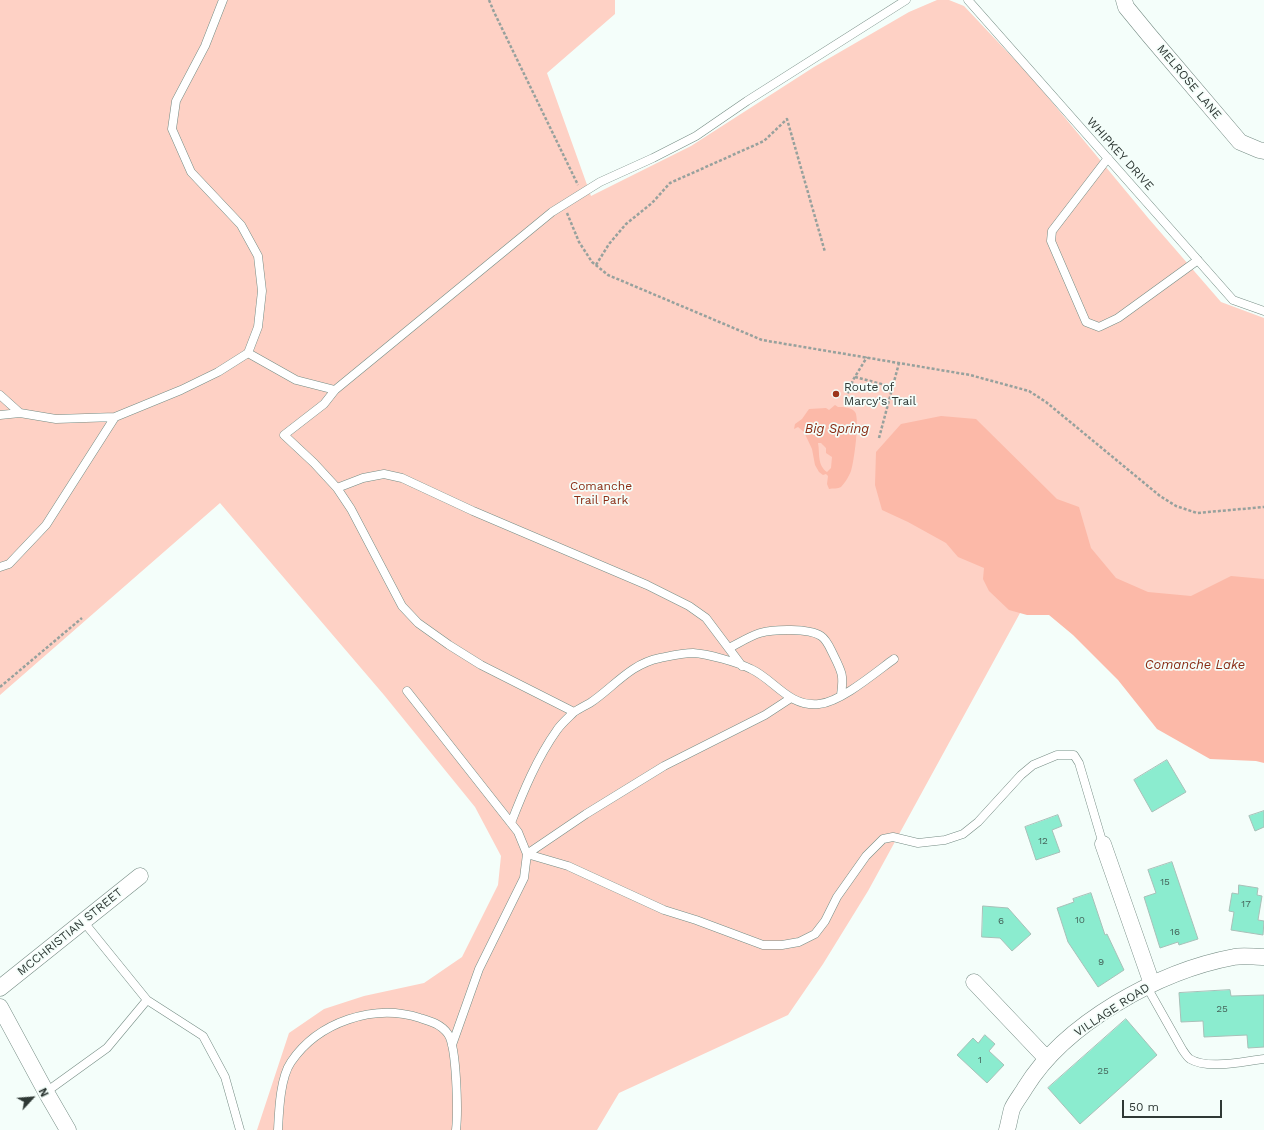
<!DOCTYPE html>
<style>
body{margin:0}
#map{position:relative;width:1264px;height:1130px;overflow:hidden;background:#f4fefa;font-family:"Work Sans",sans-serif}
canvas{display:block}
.north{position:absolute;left:12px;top:1078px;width:40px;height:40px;-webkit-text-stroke:3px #f4fefa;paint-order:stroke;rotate:64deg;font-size:11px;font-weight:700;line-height:16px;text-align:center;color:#2f3935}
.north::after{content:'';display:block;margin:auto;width:14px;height:18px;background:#2f3935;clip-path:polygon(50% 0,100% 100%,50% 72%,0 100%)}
.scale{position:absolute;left:1122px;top:1100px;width:100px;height:18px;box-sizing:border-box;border:2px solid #2f3935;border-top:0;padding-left:5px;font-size:12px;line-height:14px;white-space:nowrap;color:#2f3935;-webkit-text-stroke:3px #f4fefa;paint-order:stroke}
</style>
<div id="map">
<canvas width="1264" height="1130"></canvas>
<div class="north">N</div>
<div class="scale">50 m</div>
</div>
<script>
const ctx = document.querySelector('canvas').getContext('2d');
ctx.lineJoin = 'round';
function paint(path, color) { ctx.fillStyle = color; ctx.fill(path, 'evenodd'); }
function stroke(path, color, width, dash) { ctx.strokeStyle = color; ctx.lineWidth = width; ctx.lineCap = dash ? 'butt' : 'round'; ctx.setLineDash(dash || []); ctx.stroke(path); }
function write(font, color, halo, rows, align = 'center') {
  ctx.font = font + ' "Work Sans",sans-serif'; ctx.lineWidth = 3.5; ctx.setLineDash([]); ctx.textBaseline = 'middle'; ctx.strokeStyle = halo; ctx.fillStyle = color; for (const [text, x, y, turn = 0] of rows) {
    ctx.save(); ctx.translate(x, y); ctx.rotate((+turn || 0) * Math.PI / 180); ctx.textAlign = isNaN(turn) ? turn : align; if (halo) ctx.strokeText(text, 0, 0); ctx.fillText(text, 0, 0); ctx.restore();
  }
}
paint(new Path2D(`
 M0,0H615V14L547,73L591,196L691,146L814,67L909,12L937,0H949L964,6L1032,78L1149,219L1221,302L1264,318V603L1162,618L1037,582L868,891L823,964L788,1015L619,1093L597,1130H257L289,1033L324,1009L364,996L424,983L462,957L498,885L501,856L475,807L384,695L220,503L0,695Z`), '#fed1c5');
paint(new Path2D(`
 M835,405L838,407C843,407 851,407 855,412C860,418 854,462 851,471C849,476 845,483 841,487C838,489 833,488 829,489L827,484L828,476L826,474L823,475L819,472L815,465L812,449L804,432L798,427L794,429L795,424L802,419L809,409L826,408L829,410ZM818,443H821L826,448V453L832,457L831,468L827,472C817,465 820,453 818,443Z
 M941,416L976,419L1057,499L1079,507L1091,548L1116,578L1148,592L1191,596L1231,576L1264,579V763L1256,761L1210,759L1157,729L1118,680L1073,635L1049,615H1027L1009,610L989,591L983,579L984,568L958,557L946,543L908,522L882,510L875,485L876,452L901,424Z`), '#fcb9a8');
const building = new Path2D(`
 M1167,760L1186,792L1152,812L1134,780Z
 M1264,811V827L1255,831L1249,816Z
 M1058,815L1062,826L1052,830L1060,852L1036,860L1025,827Z
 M1172,862L1198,939L1179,945L1178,942L1160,948L1144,897L1156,893L1148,870Z
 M1239,885L1258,888L1257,895L1262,896L1258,920L1264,921L1263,935L1231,930L1234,912L1229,911L1232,893L1238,894Z
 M1091,893L1105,935L1107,934L1124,970L1098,987L1068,942L1057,908L1074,902L1073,899Z
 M983,906L1008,908L1031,934L1012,951L1000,938L982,937Z
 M1230,990L1231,996L1264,995V1047L1248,1048L1247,1035L1204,1037L1203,1021L1181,1022L1179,993Z
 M1126,1019L1157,1055L1080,1124L1048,1088Z
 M985,1035L995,1044L989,1051L1004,1065L987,1083L957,1055L973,1038L978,1043Z`);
paint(building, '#8beccf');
stroke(building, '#a8c0b8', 1);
const service = new Path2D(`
 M968,0L1233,300L1264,311
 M1108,158L1052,231L1051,241L1086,322L1099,327L1118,318L1198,260
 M248,353L296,380L335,390
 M0,395L20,413L56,419L115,417
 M0,415L20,413
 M337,488L351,509L402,606L418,623L449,645L481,665L574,712C568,718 561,724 557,730C537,758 523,792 511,823
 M0,567L9,564L46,525L115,417L181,390L218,372L248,353L258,327L262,291L258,256L241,225L191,172L172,129L176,101L205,46L223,0
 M729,648C739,643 750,636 760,633C774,629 809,628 821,636C827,640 830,648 833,654C842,672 844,675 841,695
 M742,666L706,618L689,606L647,585L473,511L402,478L384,474L363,478L337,488L314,463L284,435L324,404L335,390L552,212L600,182L653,158L696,136L747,101L906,0
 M407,691L518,832L527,854L524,878L479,969L452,1045
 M574,712C579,709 584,706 590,703C614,687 630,664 660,658C670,656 683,653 693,653C708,654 737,662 751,669C775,680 788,707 819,704C841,702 876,672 894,659
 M527,854L568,866L664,910L696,920L763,945H782L799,942L815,934L825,921L837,897L866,856L883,839L893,837L918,843L945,840L963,834L978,822L1021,775L1033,765L1057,755H1074L1079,763L1103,844
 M527,854L586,814L664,766L765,715L791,698
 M83,921L147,1000
 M1147,987L1182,1049C1184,1052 1187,1057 1190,1059C1208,1070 1244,1061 1264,1059
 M46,1092L107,1048L147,1000L203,1036L225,1077L240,1130
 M278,1130C279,1111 280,1078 291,1062C318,1022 374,1003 420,1018C430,1021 441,1024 448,1034C457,1047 458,1113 456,1130`);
const minor = new Path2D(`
 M1124,0L1126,7L1149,35L1240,142L1259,150L1264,151
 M1103,844L1152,984
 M974,982L1047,1059
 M0,988L140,876
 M0,1007L46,1092L68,1130
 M1007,1130C1009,1123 1010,1116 1012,1109C1015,1102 1021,1095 1025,1088C1065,1023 1159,971 1234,957C1243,955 1254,957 1264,957`);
stroke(service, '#758c84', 9);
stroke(minor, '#758c84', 17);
stroke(new Path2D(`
 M489,0L494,12L578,185
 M567,213L579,242L592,262L608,275L762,340L970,375L1029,391L1046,402L1160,496L1176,506L1197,513L1264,507
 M596,265L609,244L626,224L652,203L670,183L764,141L787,119L825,252
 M855,377L893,387
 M846,398L853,380L867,357
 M879,438L899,363
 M0,687L82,618`), '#97a19d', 2.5, [3, 2]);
stroke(service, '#fff', 8);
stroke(minor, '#fff', 16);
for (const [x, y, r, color] of [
 [836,394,4,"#9c341a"]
]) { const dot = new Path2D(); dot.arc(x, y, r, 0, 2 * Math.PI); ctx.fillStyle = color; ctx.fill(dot); stroke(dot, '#f4fefa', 1.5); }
write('10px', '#46665c', null, [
 ["12",1043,841],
 ["15",1165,882],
 ["17",1246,904],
 ["10",1080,920],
 ["6",1001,921],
 ["16",1175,932],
 ["9",1101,962],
 ["25",1222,1009],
 ["1",980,1060],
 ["25",1103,1071]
]);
write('12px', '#2f3935', '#f4fefa', [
 ["MELROSE LANE",1189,82,50],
 ["WHIPKEY DRIVE",1120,154,48],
 ["MCCHRISTIAN STREET",70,932,-39],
 ["VILLAGE ROAD",1112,1010,-33]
]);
write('12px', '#2f3935', '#f4fefa', [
 ["Route of",844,387],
 ["Marcy's Trail",844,401]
], 'left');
write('12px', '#8a2c14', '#f4fefa', [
 ["Comanche",601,486],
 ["Trail Park",601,500]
]);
write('italic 13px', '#892c14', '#f4fefa', [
 ["Big Spring",837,429],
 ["Comanche Lake",1195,665]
]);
</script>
